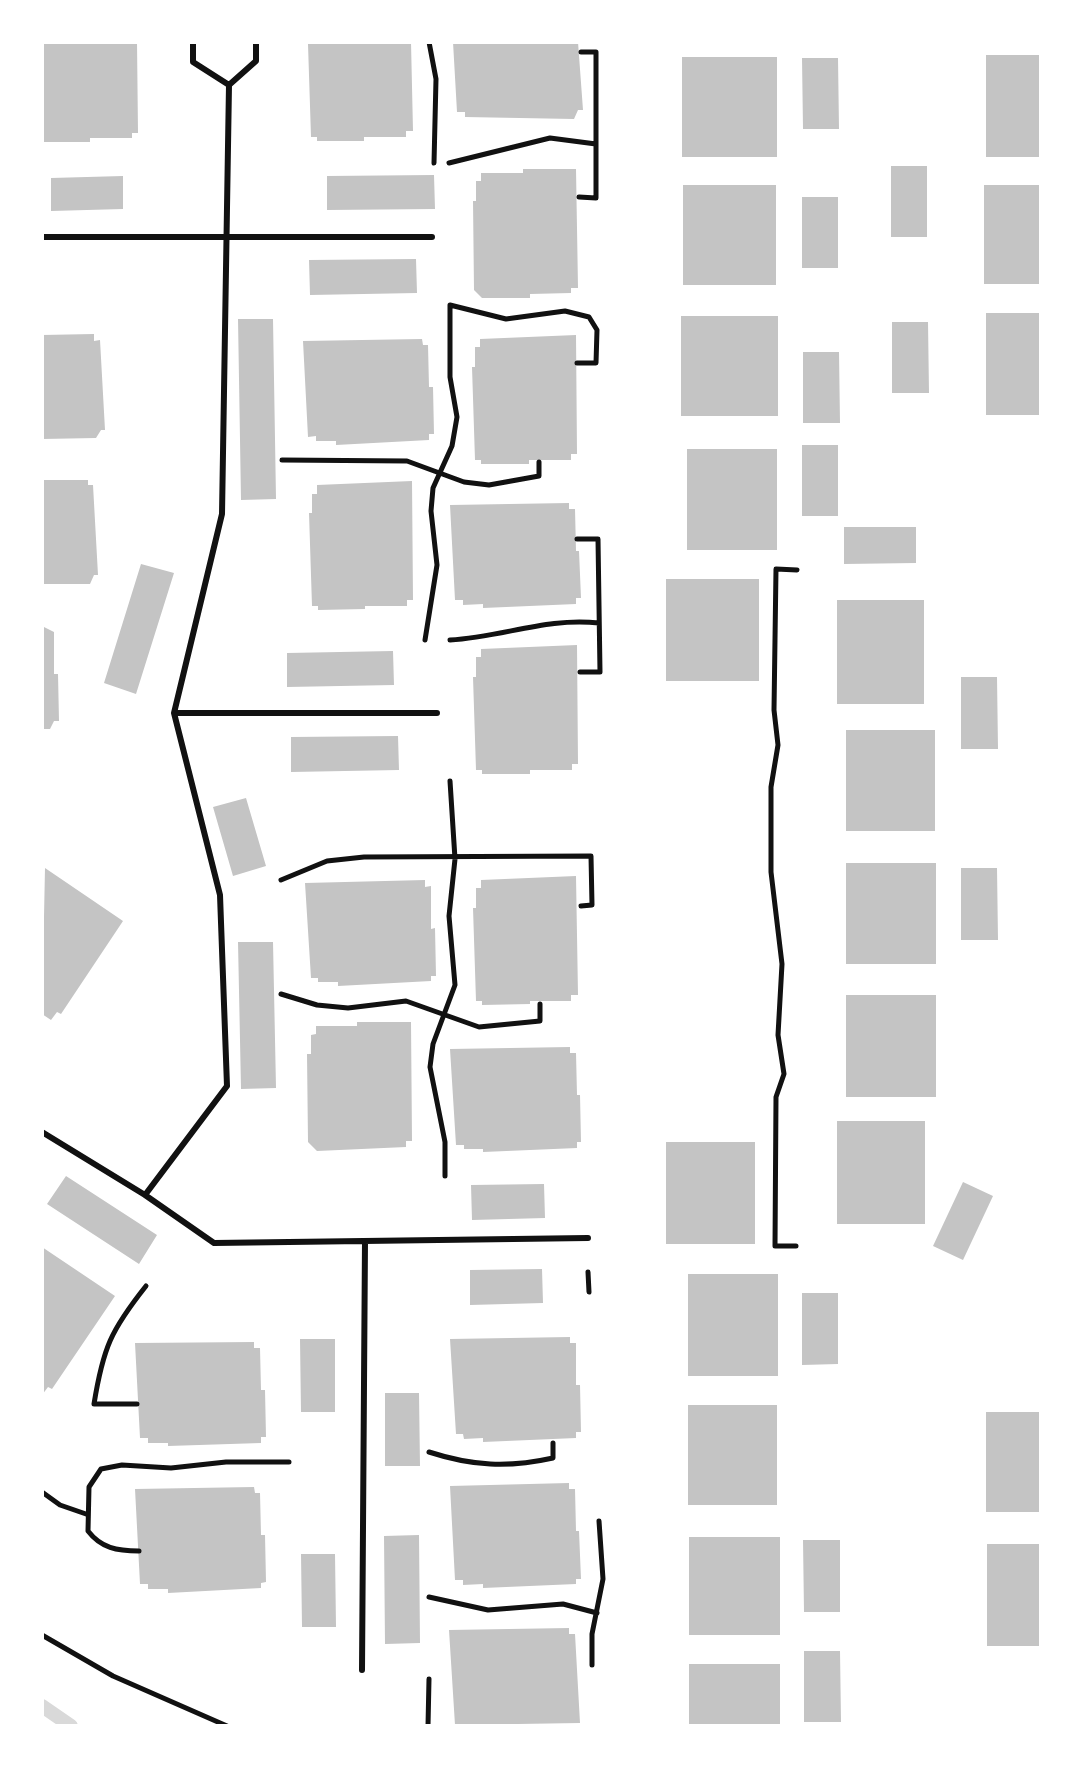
<!DOCTYPE html>
<style>
body{margin:0}
#map{position:relative;width:1083px;height:1768px;overflow:hidden;background:#fff;font-family:"Nunito Sans",sans-serif}
canvas{display:block}
.frame{position:absolute;inset:0;border:44px solid #fff;pointer-events:none}
</style>
<div id="map">
<canvas width="1083" height="1768"></canvas>
<div class="frame"></div>
</div>
<script>
const ctx = document.querySelector('canvas').getContext('2d');
ctx.lineJoin = 'round';
function stroke(path, color, width, dash) { ctx.strokeStyle = color; ctx.lineWidth = width; ctx.lineCap = dash ? 'butt' : 'round'; ctx.setLineDash(dash || []); ctx.stroke(path); }
function paint(path, color) { ctx.fillStyle = color; ctx.fill(path, 'evenodd'); }
stroke(new Path2D(`
 M42,1706L71,1726`), '#d9d9d9', 14);
paint(new Path2D(`
 M42,42H137L138,133H132V138H90V142H43Z
 M311,42H411L413,131H406V137H364V141H317V137H311L308,44Z
 M453,42H578L583,110H578L574,119L465,117V112H457Z
 M986,55H1041V157H986Z
 M682,57H777V157H682Z
 M802,58H838L839,129H803Z
 M891,166H927V237H891Z
 M523,169H576L578,288H571V293L530,294V298H482L474,290L473,201H476V181H481V173H523Z
 M434,175L435,209L327,210V176Z
 M123,176V209L51,211V178Z
 M683,185H776V285H683Z
 M984,185H1041V284H984Z
 M802,197H838V268H802Z
 M416,259L417,293L310,295L309,260Z
 M986,313H1041V415H986Z
 M681,316H778V416H681Z
 M238,319H273L276,499L241,500Z
 M892,322H928L929,393H892Z
 M94,334V341L100,340L105,430H101L96,438L42,439V335Z
 M576,335L577,454H571V460H529V464H481V460H475L472,367H475V347H480V339Z
 M422,339L423,345H428L429,387H433L434,434H429V440L336,445V441H316V436L308,437L303,341Z
 M803,352H839L840,423H803Z
 M802,445H838V516H802Z
 M687,449H777V550H687Z
 M42,480H88V485H93L98,575H94L90,584H42Z
 M412,481L413,600H407V606H365V609L318,610V606H312L309,513H312V494H317V485Z
 M569,503V509H575L576,551H579L581,598H576V604L483,608V604L463,605V600H455L450,505Z
 M844,527H916V563L844,564Z
 M141,564L174,573L136,694L104,683Z
 M666,579H759V681H666Z
 M837,600H924V704H837Z
 M42,626L54,632V674H58L59,721H54L50,729H42Z
 M577,645L578,764H572V770H530V774H482V770H476L473,677H476V657H481V649Z
 M393,651L394,685L287,687V653Z
 M961,677H997L998,749H961Z
 M846,730H935V831H846Z
 M398,736L399,770L291,772V737Z
 M246,798L266,866L233,876L213,807Z
 M846,863H936V964H846Z
 M45,868L123,921L61,1014L57,1012L51,1020L42,1014Z
 M961,868H997L998,940H961Z
 M576,876L578,995H571V1001H530V1004L482,1005V1001H476L473,908H476V888H481V880Z
 M425,880V887L431,886V929L435,928L436,976H431V981L338,986V982H318V978H311L305,883Z
 M238,942H273L276,1088L241,1089Z
 M846,995H936V1097H846Z
 M357,1022H411L412,1141H406V1147L317,1151L308,1142L307,1054H311V1035L316,1034V1026H357Z
 M570,1047V1053H576L577,1095H580L581,1142H577V1148L483,1152V1149H464V1145H456L450,1049Z
 M837,1121H925V1224H837Z
 M666,1142H755V1244H666Z
 M66,1176L157,1235L139,1264L47,1204Z
 M963,1182L993,1196L963,1260L933,1246Z
 M544,1184L545,1218L472,1220L471,1185Z
 M42,1247L115,1296L52,1389L48,1387L42,1395Z
 M542,1269L543,1303L470,1305V1270Z
 M688,1274H778V1376H688Z
 M802,1293H838V1364L802,1365Z
 M570,1337V1343H576V1385H580L581,1432H576V1438L483,1442V1438L464,1439L463,1434H456L450,1339Z
 M300,1339H335V1412H301Z
 M254,1342V1348H260L261,1390H265L266,1437H261V1443L168,1446V1443H148V1438H140L135,1343Z
 M385,1393H419L420,1466H385Z
 M688,1405H777V1505H688Z
 M986,1412H1041V1512H986Z
 M569,1483V1489H575L576,1531H579L581,1579H576V1584L483,1588V1584L463,1585V1580H455L450,1486Z
 M254,1487L255,1493H260L261,1535H265L266,1582L261,1583V1588L168,1593V1589H148V1584H140L135,1489Z
 M419,1535L420,1643L385,1644L384,1536Z
 M689,1537H780V1635H689Z
 M803,1540H840V1612H804Z
 M987,1544H1041V1646H987Z
 M301,1554H335L336,1627H302Z
 M569,1628V1634H575L580,1723L455,1725L449,1630Z
 M804,1651H840L841,1722H804Z
 M689,1664H780V1726H689Z`), '#c4c4c4');
stroke(new Path2D(`
 M429,42L436,79L434,163
 M449,163L550,138L596,144
 M579,197L596,198V52H581
 M282,460L407,461L464,482L489,485L539,476V462
 M577,539H598L600,672H580
 M425,640L437,565L431,511L433,488L452,446L457,417L450,377V305L506,319L565,311L589,317L597,330L596,363H577
 M450,640C503,637 547,617 599,623
 M281,880L327,861L364,857L591,856L592,905L581,906
 M281,994L317,1005L348,1008L406,1001L479,1027L540,1021V1004
 M445,1176V1142L430,1067L433,1044L455,985L449,916L455,859L450,781
 M796,1246H775L776,1097L784,1074L778,1035L782,964L771,872V787L778,745L774,710L776,569L797,570
 M588,1272L589,1292
 M137,1404H94C103,1348 111,1330 146,1286
 M429,1452C472,1466 508,1468 553,1458V1443
 M42,1492L60,1505L86,1514
 M139,1551C117,1551 101,1548 88,1531L89,1487L101,1469L122,1465L171,1468L226,1462H289
 M429,1597L488,1610L563,1604L597,1613
 M42,1635L113,1676L227,1726
 M592,1665V1634L603,1579L599,1521
 M428,1726L429,1679`), '#111', 5);
stroke(new Path2D(`
 M193,42V62L229,85L256,61V42
 M42,237H432
 M174,713H437
 M42,1132L145,1195L214,1243L588,1238
 M145,1195L227,1086L220,895L174,713L222,514L229,85
 M362,1670L365,1241`), '#111', 6);
</script>
